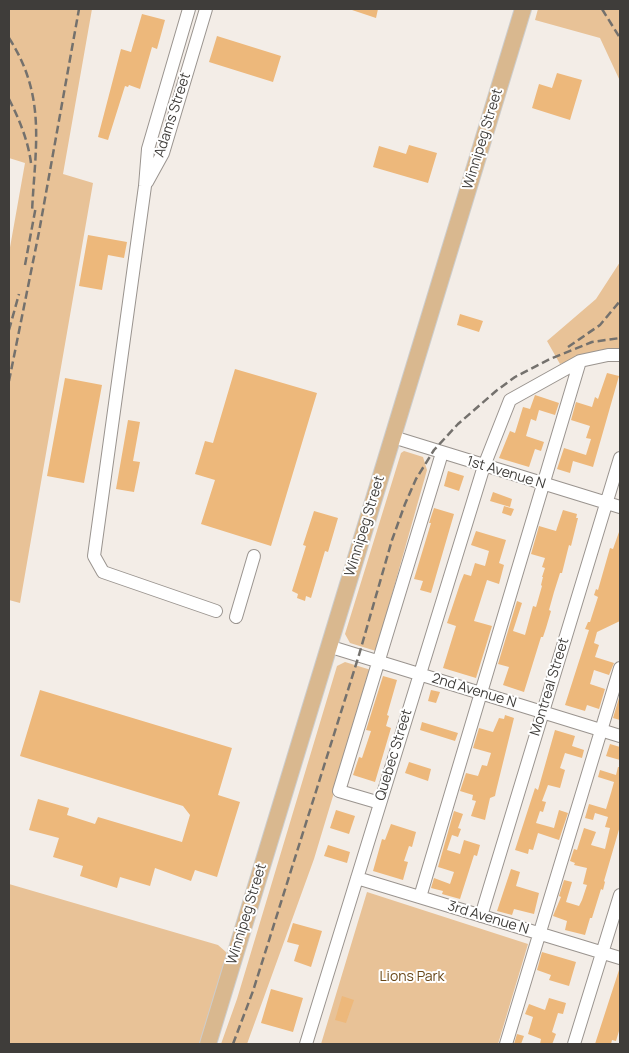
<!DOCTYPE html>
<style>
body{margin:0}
#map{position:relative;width:629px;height:1053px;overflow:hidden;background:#f3ede7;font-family:Manrope,sans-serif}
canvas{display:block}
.frame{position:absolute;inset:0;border:10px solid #3f3d3a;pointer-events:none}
</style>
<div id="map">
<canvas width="629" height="1053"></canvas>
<div class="frame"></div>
</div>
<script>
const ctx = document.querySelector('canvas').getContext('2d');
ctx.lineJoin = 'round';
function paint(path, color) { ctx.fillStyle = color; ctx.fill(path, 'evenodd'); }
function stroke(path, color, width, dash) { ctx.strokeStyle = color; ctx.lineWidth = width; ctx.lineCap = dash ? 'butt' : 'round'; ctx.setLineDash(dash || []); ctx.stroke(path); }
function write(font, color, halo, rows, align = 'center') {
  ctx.font = font + ' Manrope,sans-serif'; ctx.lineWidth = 4; ctx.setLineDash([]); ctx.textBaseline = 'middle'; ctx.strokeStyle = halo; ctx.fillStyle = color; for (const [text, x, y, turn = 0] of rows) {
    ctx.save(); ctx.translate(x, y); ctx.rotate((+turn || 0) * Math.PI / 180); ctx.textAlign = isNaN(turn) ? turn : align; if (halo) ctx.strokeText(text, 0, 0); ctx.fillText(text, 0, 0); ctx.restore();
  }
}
paint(new Path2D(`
 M9,9H92L63,174L93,183L20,603L9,600V253L25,163L9,158Z
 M538,9H620V81L600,38L535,20Z
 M620,262V349L590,354L560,364L547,341L596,299Z
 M404,451L423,457L427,470L376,651L350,643L345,634L401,453Z
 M345,662L371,670L314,859L247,1044H221L237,999L337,666Z
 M9,884L218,945L226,952L228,959L201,1044H9Z
 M367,892L528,944L498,1044H321Z`), '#e8c297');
paint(new Path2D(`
 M352,9H378L376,18L352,10Z
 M142,14L165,20L157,49L152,47L140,89L129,85L128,87L125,86L108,140L98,137L121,49L131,52Z
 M217,36L281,56L273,82L209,62Z
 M557,73L582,80L570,120L532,108L539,84L552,88Z
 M409,145L437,153L428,183L373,167L379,146L406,154Z
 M88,235L127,242L124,258L108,255L102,290L79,286Z
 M460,314L483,321L479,332L457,325Z
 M235,369L317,393L271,546L201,524L215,480L195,474L205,441L213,443Z
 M607,373L619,376L593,467L573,461L570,473L557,469L564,448L586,455L591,439L586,438L590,426L571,420L576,402L592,407L595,397L598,399Z
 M65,378L102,385L84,483L47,476Z
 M535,395L559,403L555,415L539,410L536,421L531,419L526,436L544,442L541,451L535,449L529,467L499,458L510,431L515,433L523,407L530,409Z
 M128,420L140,422L133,461L140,462L134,492L116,489Z
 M448,471L464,476L459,491L444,486Z
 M493,492L512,499L510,507L490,501Z
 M504,506L514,509L511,516L502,513Z
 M434,508L454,514L431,593L420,590L423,581L414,579L431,523H429Z
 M563,510L577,514L576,518H578L571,546L569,545L562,573H560L554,592L549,610L551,611L546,628L543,637H541L524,692L503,685L509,667L498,664L517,601L522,603L513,631L525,635L533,606L536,607L542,586L541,585L543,577H542L545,568L542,567L545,558L531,554L539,526L556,531Z
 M314,511L338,518L328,552L325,551L311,598L306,596L305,601L297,598L298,594L292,591L306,546L303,545Z
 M476,531L506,540L499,563L504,565L499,584L487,580L474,621L492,626L476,678L443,668L456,626L447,623L460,584L464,574L471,576L475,563L485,566L489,551L471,545Z
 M619,532L620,533V621L597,632L594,643L599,645L595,657L614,663L609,675L594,670L590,684L605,689L599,709L587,705L585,711L565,705L589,630L585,629L588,622H590L598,597L594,595L596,589L598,590L610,548L613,549Z
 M383,676L397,680L387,715L389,716L386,726L391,728L375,782L353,775L359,757L362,758L371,731L366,730Z
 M40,690L232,748L218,795L240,802L217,877L195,870L191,881L155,868L150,886L120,877L117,888L80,876L83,866L53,857L59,838L29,830L38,799L69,808L67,815L95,824L98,817L182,842L190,815L183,806L20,756Z
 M431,690L440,692L436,703L428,701Z
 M619,698H620V720L613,718Z
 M505,715L514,718L496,791L495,796L490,798L485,820L471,816L476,801L472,800L473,795L460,791L466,773L478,776L482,765L487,766L491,753L473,748L479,728L493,732L499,718L504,719Z
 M422,722L458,733L455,741L420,730Z
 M555,730L575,736L572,746L584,750L582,758L565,753L560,768L565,770L560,788L548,785L542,801L546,802L543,812L540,811L536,823L554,828L559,810L568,813L559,840L538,833L533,850L529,849L528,854L515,850L535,788L538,790Z
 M610,744L620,747V760L606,756Z
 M409,762L431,769L428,781L405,773Z
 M618,767H620V826L604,881L605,882L603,890L601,889L592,918H590L585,935L565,930L567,921L553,916L561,897L559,896L564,880L572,882L566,902L579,906L582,900L587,885L583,884L587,868L574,865L575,863L570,861L574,849L577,850L584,828L596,832L591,845L605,849L610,828L605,827L608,817L595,813L593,820L585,818L589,804L606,809L611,793L614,782L598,777L600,770L616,775Z
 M336,810L355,816L349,834L330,828Z
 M454,811L463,814L458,828L461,829L458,837L452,835L447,850L460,854L464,840L480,845L477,856L474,855L460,899L442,894L443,891L431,888L434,878L450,884L454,872L438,867Z
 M391,824L416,832L412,847L409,846L404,861L408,862L403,880L373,871L382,839L385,840Z
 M328,845L350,852L347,863L324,856Z
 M511,869L520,872L516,886L539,893L534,914L514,909L512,915L497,911Z
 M293,923L322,931L311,967L294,961L299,945L287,942Z
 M542,952L576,962L569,986L549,980L551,975L537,970Z
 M619,970H620V1032L619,1031L616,1041L612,1040L611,1044H595Z
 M271,989L303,998L293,1032L261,1023Z
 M342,996L354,1000L346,1023L335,1020Z
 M549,998L566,1003L563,1014L558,1013L552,1032L556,1034L553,1042L552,1044H540L541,1039L528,1034L533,1017L525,1014L529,1004L545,1010Z
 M517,1034L524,1036L521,1044H514Z`), '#edb87b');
const minor = new Path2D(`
 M189,9L148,149L145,186L94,556L103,572L216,611
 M147,182L163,153L206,9
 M393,437L620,507
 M236,617L254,556
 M328,646L620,736
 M380,803L339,791L442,453
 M357,878L620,958
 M420,897L580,361
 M481,916L620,458
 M306,1044L484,466L510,400L580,361L608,355H620
 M506,1044L620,668
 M574,1044L620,895`);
const major = new Path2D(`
 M208,1044L523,9`);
stroke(minor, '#9a948f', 14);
stroke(major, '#cdcdcc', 18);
stroke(minor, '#fff', 12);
stroke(major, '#d9b88f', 16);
stroke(new Path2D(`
 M602,9L620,38
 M9,38C47,97 35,147 32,212
 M9,99C19,119 28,140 31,163
 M25,265L36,206
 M9,330L19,294
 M568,347L600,325L620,301
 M9,381L39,232L79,9
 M233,1044L253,991L359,655L392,540L405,504L416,479L434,450L458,424L496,391L515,377L550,359L592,342L620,338`), '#74716d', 2.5, [8, 4]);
write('14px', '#3f3d3a', '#fff', [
 ["Adams Street",173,115,-72],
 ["Winnipeg Street",483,139,-73],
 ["1st Avenue N",506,473,17],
 ["Winnipeg Street",365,526,-73],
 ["Montreal Street",550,687,-73],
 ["2nd Avenue N",474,691,17],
 ["Quebec Street",394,755,-73],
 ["Winnipeg Street",247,914,-73],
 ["3rd Avenue N",488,918,17]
]);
write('14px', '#684617', '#fff', [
 ["Lions Park",412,977]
]);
</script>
